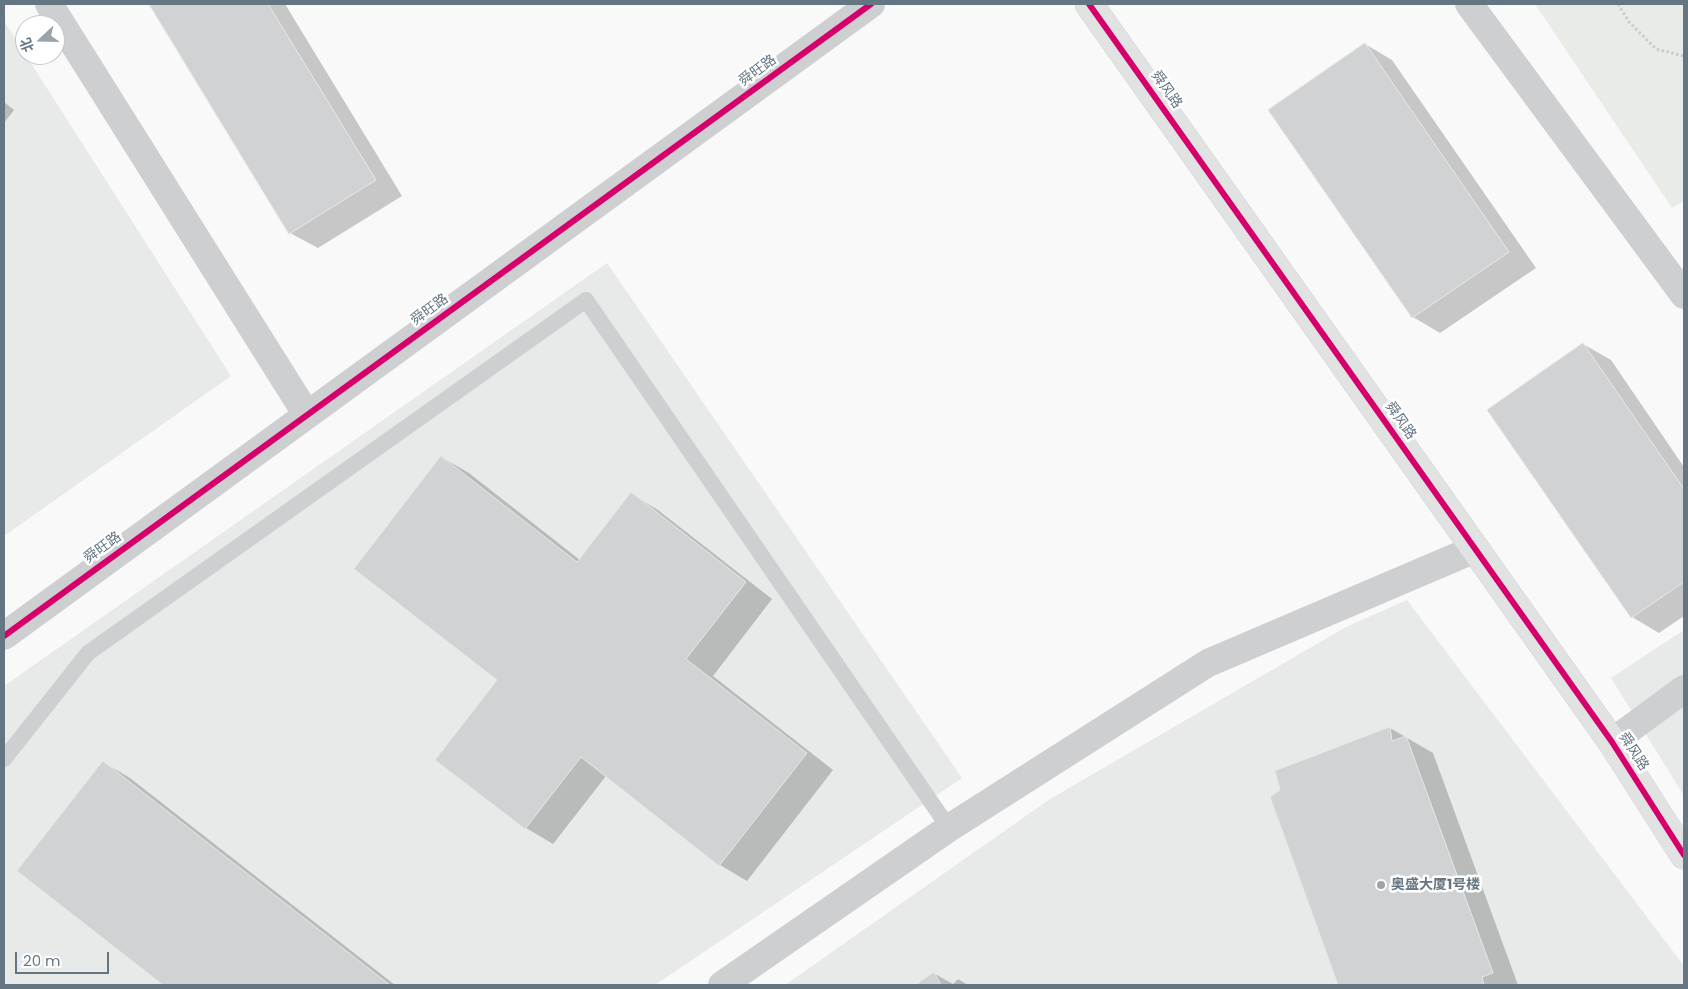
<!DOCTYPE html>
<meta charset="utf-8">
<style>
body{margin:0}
#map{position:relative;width:1688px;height:989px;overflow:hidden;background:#f9f9f9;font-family:Poppins,"Noto Sans SC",sans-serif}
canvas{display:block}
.frame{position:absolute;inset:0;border:5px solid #657683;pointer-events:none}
.north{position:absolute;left:15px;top:15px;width:50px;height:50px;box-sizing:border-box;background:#fff;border:1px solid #c1c8cd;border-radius:50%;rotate:249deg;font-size:14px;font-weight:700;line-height:20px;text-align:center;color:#657683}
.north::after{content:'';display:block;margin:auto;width:18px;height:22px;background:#99a4ac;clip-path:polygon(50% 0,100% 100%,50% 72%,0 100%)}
.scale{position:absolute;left:15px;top:952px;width:94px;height:22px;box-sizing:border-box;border:2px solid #657683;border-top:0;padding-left:6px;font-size:15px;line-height:18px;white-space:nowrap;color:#657683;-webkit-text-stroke:4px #fff;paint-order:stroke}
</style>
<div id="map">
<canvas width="1688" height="989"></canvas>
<div class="frame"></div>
<div class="north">北</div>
<div class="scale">20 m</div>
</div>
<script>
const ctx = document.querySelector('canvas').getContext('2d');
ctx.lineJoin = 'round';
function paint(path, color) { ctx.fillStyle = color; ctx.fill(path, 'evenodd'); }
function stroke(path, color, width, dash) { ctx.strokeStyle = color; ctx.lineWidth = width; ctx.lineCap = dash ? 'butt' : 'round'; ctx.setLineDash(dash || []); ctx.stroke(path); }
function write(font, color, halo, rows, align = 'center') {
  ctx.font = font + ' Poppins,"Noto Sans SC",sans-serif'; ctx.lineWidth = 5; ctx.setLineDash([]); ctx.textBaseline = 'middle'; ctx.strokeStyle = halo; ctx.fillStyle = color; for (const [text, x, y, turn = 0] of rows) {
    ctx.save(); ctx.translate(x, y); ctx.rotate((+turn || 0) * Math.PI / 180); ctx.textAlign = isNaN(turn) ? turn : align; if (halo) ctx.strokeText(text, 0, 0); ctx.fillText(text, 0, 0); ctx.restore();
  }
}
paint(new Path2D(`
 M4,21L231,376L4,536Z
 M607,263L962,778L655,985H4V686Z
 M1407,600L1684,966V985H785L1050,799L1346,627Z
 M1684,630V796L1611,678Z`), '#e8e9e9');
paint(new Path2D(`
 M1535,4H1684V201L1672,208Z`), '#e8ebe6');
paint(new Path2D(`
 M151,4H285L402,196L318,248L290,233Z
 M1365,44L1392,60L1536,268L1440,333L1413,317Z
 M4,102L14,110L4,123Z
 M1583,344L1611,360L1684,467V616L1659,633L1632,617Z
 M441,457L469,473L580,560L631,494L658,510L772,599L713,676L833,770L747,881L720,865L606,776L553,844L526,828L437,760L499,680Z
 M1390,728L1433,753L1518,985H1339L1272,798Z
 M103,762L130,778L395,985H165L19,871Z
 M935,974L953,984L958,979L968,985H919Z`), '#0003');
const building = new Path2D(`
 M149,4H268L376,180L289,234Z
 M1365,43L1509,252L1412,318L1268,110Z
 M1583,343L1684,489V582L1631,618L1487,410Z
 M441,456L577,562L631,492L746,582L686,659L807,753L719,866L581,757L525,829L435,760L497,680L354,569Z
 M1390,727L1392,741L1406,736L1493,973L1482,977L1484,985H1338L1270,797L1280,790L1275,771Z
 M103,761L390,985H163L17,871Z
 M934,972L941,985H916Z`);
paint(building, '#d0d2d3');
stroke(building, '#e8e8e8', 1);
const secondary = new Path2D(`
 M1089,4L1612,742L1684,855`);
stroke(secondary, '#d5d6d7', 29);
stroke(new Path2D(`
 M1618,4L1629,22L1656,49L1684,56`), '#cbcccd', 3, [2.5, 2.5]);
stroke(new Path2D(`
 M4,759L88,653L586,300L949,828`), '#cecfd0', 16);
stroke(new Path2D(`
 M49,4L307,415
 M1469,4L1684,295
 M4,636L871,4
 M1612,742L1684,689
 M722,985L949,828L1208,663L1475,549`), '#cecfd0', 28);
stroke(secondary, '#e1e2e2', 28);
stroke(new Path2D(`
 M1089,4L1612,742L1684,855
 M4,636L871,4`), '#d6006c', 6);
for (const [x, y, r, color] of [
 [1381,885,5,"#99a4ac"]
]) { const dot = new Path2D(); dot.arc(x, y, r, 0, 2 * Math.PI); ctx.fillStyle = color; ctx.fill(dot); stroke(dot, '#fff', 2); }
write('14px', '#657683', '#fff', [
 ["舜旺路",758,71,-36],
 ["舜风路",1166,90,55],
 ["舜旺路",430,310,-36],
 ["舜风路",1400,421,55],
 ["舜旺路",103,548,-36],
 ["舜风路",1633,752,57]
]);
write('bold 14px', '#657683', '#fff', [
 ["奥盛大厦1号楼",1391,885]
], 'left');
</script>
